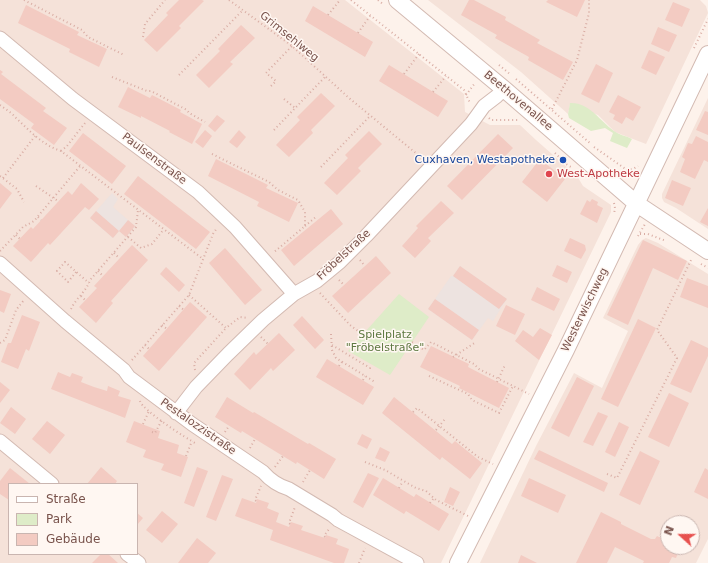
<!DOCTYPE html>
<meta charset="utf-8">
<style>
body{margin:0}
#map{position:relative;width:708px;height:563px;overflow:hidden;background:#fdf2eb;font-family:"DejaVu Sans",sans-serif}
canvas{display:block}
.legend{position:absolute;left:8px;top:483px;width:130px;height:72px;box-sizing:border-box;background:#fff7f2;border:1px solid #c9b5b0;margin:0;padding:5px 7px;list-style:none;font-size:12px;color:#79534c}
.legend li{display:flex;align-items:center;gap:8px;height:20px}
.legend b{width:20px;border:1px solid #c9b5b0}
.north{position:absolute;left:660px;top:515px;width:40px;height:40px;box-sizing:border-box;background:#fff7f2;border:1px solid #c9b5b0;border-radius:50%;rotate:291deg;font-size:11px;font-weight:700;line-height:16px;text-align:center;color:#79534c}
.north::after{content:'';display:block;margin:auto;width:14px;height:18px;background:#e7514f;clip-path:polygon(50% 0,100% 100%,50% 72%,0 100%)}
</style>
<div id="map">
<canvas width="708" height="563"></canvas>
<ul class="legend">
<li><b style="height:5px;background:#fff"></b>Straße</li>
<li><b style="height:11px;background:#deecc8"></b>Park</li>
<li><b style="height:11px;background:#f3cbc2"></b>Gebäude</li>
</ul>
<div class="north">N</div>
</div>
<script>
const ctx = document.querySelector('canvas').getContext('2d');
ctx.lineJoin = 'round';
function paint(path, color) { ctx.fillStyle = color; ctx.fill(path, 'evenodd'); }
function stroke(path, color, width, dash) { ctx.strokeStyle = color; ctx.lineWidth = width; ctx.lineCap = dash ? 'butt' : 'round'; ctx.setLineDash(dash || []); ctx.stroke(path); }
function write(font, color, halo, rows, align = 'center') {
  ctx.font = font + ' "DejaVu Sans",sans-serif'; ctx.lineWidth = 3; ctx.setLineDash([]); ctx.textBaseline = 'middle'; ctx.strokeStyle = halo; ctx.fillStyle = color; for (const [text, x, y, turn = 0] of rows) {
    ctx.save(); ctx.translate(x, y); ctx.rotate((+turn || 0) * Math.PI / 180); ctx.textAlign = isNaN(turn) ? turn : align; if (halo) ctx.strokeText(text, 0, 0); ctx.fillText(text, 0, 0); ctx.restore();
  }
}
paint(new Path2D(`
 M0,0H345L464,94L465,112L490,125H520L536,140L577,176L583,186L611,205V212L441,563H0ZM9,484H137V554H9Z
 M428,0H700L706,6L708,13L646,144L615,132L598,115L570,104L568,114L521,72Z
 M708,98V229L676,208L664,202L662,198V194Z
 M646,238L658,243L708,274V539L696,563H480L536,446L574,373L602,388L628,331L603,318L638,245L642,240ZM668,523H692V547H668Z`), '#f5e2d9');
paint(new Path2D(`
 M112,193L118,199L113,207L135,226L126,237L119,231L113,238L90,218Z
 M460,266L507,299L493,321L488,318L472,340L428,309L451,276H453Z`), '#ede3e0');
paint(new Path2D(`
 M570,103C589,102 600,121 614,131C619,135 627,136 632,139L627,148L610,141L613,133L605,128L591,131L569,118L568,114Z
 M399,294L429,317L390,375L348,351Z`), '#deecc8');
paint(new Path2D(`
 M179,0H202L204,1L179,26L181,28L157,52L144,40L168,15L166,13Z
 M469,0H474L506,17L505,20L540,40L537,43L573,62L563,80L528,60L529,57L495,38L497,35L461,15Z
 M548,0H585L577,17L546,2Z
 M673,2L690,9L682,27L665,20Z
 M26,5L79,32L77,35L107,49L99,67L69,52L70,49L18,23Z
 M313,6L373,42L365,57L305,21Z
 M241,25L255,38L230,62L233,64L209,88L196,75L220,51L218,49Z
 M658,27L677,35L669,52L651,44Z
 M649,50L665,57L656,75L641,68Z
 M596,64L613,73L599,103L581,94Z
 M389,65L448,101L438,117L379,81Z
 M0,70L3,72L1,74L46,108L43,111L67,128L54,145L31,128L34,124L0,99Z
 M128,87L150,98L152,95L181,110L180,112L202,124L192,144L169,132L170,131L141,116V118L118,107Z
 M321,93L335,106L311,130L313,133L289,157L276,145L300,120L297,117Z
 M618,95L641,107L633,121L626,117L622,124L613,119L615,115L609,112Z
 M705,111L708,112V135L696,130Z
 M217,115L225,121L215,132L208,126Z
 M205,130L212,136L203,148L195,142Z
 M239,130L246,137L237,148L229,142Z
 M369,131L382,144L358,168L361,171L337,195L324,183L348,158L345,155Z
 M83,133L126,166L112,184L69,151Z
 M498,134L513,148L462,200L447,186Z
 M696,136L708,142V162L704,160L695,179L680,172L685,159L682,157L688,143L692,144Z
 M216,159L268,185L266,188L298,203L289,222L257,206L259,202L208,176Z
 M540,159L565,179L547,202L522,182Z
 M138,176L210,232L196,249L124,194Z
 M672,180L691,188L683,206L665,198Z
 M0,183L12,193L0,209Z
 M81,183L99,199L89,210L85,207L50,245L48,243L31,262L13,246L31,227L33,229L68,191L72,195Z
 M592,199L598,202L597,205L603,208L597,223L580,214L587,200L590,202Z
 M441,201L454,213L428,238L431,241L415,258L402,246L418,228L416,226Z
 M708,208V226L700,222Z
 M331,209L343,224L294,266L281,250Z
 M96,211L119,231L113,238L90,218Z
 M128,220L135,226L126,237L119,231Z
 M570,238L585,245L586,250L581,259L564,251Z
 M643,240L687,261L678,280L653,268L628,325L607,315Z
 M132,245L148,260L111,301L113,303L96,323L79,307L97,288L94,286Z
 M225,248L262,290L245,305L209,263Z
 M376,256L391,273L348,313L332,296Z
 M557,265L572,272L567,283L552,276Z
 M460,266L507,299L499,309L453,276Z
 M166,267L185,285L179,292L160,274Z
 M687,278L708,286V308L680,297Z
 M537,287L560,299L554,311L531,300Z
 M0,290L11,294L4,313L0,311Z
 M435,299L479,330L472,340L428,309Z
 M190,302L207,317L159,371L143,356Z
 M506,305L525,314L515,335L496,326Z
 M22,315L40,322L29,351L26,349L18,369L1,362L8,343H11Z
 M302,316L324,340L315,349L293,325Z
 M638,319L656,328L618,407L601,399Z
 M540,328L552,335L539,360L515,341L523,330L533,337Z
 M279,333L295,350L273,371L271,368L250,390L234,374L254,352L256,355Z
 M691,340L708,348V356L691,393L670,384Z
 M431,346L469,364L468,367L509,388L499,408L459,388L460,386L420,367Z
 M327,359L374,387L363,405L316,377Z
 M58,372L70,377L72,373L83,377L81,382L94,387L107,391L108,386L120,391L118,396L131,400L125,418L51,389Z
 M577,377L594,386L569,437L551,428Z
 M0,382L10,390L0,403Z
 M669,393L689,403L669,447L648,437Z
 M227,397L253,413L254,412L308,444L309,443L336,459L324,479L297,462L296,464L242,431L241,433L215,417Z
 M394,397L452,444L455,441L482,463L470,479L442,457L440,460L382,413Z
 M11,407L26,419L15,434L0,423Z
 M598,412L608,416L593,446L583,442Z
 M47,421L65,435L50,454L32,439Z
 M134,421L160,431L158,438L179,445L177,453L188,457L181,477L161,470L164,464L143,457L146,450L126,442Z
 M619,422L629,427L615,457L605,452Z
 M362,434L372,439L367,449L357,444Z
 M380,447L390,452L385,462L375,458Z
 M539,450L608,483L604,492L534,459Z
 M640,451L660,461L640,505L619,495Z
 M101,467L117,481L115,484H87Z
 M197,467L208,471L194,507L184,503Z
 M10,468L30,484H9V500L0,494V481Z
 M705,468L708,470V499L694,492Z
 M368,473L379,478L363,508L353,502Z
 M222,475L233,479L216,521L206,517Z
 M383,478L414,497L416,494L449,514L439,531L406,511L404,514L373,495Z
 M529,478L566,495L558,513L521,496Z
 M450,487L460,492L453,506L444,502Z
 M242,498L256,503L257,499L269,503L267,508L279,513L276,522L289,527L291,522L303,526L301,530L325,538L326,535L338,539L336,544L349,549L344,563H334L270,540L273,530L235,516Z
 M162,511L178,524L162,543L146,530Z
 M601,512L621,522V524L651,539H655L657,536L668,541V547L680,548L676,558L672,557L669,563H643L644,561L615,547L607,563H576Z
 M137,513L143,518L137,525Z
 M197,538L216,553L208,563H178Z
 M101,554H108L118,563H92Z
 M521,555L537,563H518Z`), '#f3cbc2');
const minor = new Path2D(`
 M0,38L73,99L198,192L235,227L294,294
 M0,263L65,321L124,370L129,377L192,424L263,472C270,480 279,486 289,489L332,515L338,520L417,563
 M176,413L196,387L228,354L263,320L294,294L317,281L340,262L366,236L471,124L484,106L497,96L504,89
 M0,441L52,484
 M127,554L139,563`);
const tertiary = new Path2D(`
 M397,0L504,89L637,204L708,251
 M458,563L566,350L708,54`);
stroke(minor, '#d3bab2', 15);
stroke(tertiary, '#d3bab2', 18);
stroke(new Path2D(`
 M24,0L82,30L88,37L124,55
 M229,0L292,46L349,98L423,159
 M351,0L464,90L470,103
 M378,0L384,5
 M328,15L340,0
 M358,33L370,16
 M143,37L145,24L165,0
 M694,48L708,19
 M499,65L511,75
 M404,74L419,54
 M179,75L243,10
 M112,77L147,91H151L187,110L189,113L205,122
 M516,79L591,144
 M271,86L276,81L266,73L292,46
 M433,92L446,76
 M466,95L475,83
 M284,99L295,108
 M0,105C5,109 11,112 15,117C29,130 42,145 61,151L203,259
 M552,109L577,60L589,13V0
 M489,118L491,120H518
 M274,130L325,77
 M594,147L627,170L633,169L638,166
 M61,151L67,146L85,123
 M555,153L566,164L571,167
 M212,154L269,182L278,190L298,200L305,212V226L273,253
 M321,167L370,116
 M0,176L17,189L24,202
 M3,178L35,136
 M36,186L58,201
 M614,203L615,208L614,214
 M38,217L41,220
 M305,226L317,216
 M640,234H648L666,241
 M16,235L20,239
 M638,236L645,224
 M128,237L141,248L152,244L164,229
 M0,251L23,227L34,221L81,165
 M114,253L119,258
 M360,260L365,266
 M701,264L708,268
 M98,271L103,276
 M76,272L68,282L57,271L65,262L89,283
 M339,280L344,285
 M320,293L350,325L362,334
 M189,295L226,328L240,317L248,318
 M81,296L85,300
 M179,306L184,310
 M71,309C76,298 86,292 90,280L136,227L138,210
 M162,325L167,329
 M331,334L332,350L336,358L375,382
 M261,337L268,344
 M412,342L424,350L431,342L474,364L479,369L529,394
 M0,343L5,340L16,310L24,300
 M145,345L149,349
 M332,345L370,368L371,365
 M453,357L476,342
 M132,360L189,295L213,234L217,228
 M339,366L342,362
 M195,370L194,363L226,328
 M429,376L468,394L472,400L499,413L513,386
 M363,380L365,376
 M497,382L505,365
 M140,401C142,410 187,439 197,444
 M413,412L417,408L478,457L493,464
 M143,424L149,411
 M436,430L445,419
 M152,432L155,433L162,420
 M225,432L229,426
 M250,448L255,439
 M186,456L192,441
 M365,462L385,470L416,488L426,491L436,500L468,516
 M275,467L283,456
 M607,474L617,478L677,358L657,330L692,258
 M303,482L310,470
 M399,488L403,481
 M256,501L255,500L261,486
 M430,503L434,498
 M290,524L289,523L295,507
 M325,537L324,536L329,529
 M359,563L365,548`), '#d9ada4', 2, [1, 3]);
stroke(minor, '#fff', 13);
stroke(tertiary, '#fff', 16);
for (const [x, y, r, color] of [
 [563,160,4,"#1a4fb4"],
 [549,174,4,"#e0444e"]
]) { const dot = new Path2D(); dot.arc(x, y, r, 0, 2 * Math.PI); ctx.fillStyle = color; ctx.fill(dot); stroke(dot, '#fff7f2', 1.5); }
write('11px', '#79534c', '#fff7f2', [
 ["Grimsehlweg",289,37,39],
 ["Beethovenallee",518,101,40],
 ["Paulsenstraße",154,159,37],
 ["Fröbelstraße",344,255,-43],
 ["Westerwischweg",585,310,-64],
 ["Pestalozzistraße",198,427,35]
]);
write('11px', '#164399', '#fff7f2', [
 ["Cuxhaven, Westapotheke",555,160]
], 'right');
write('11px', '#be3a42', '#fff7f2', [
 ["West-Apotheke",557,174]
], 'left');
write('11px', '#5e7941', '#fff7f2', [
 ["Spielplatz",385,335],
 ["\"Fröbelstraße\"",385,348]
]);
</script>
